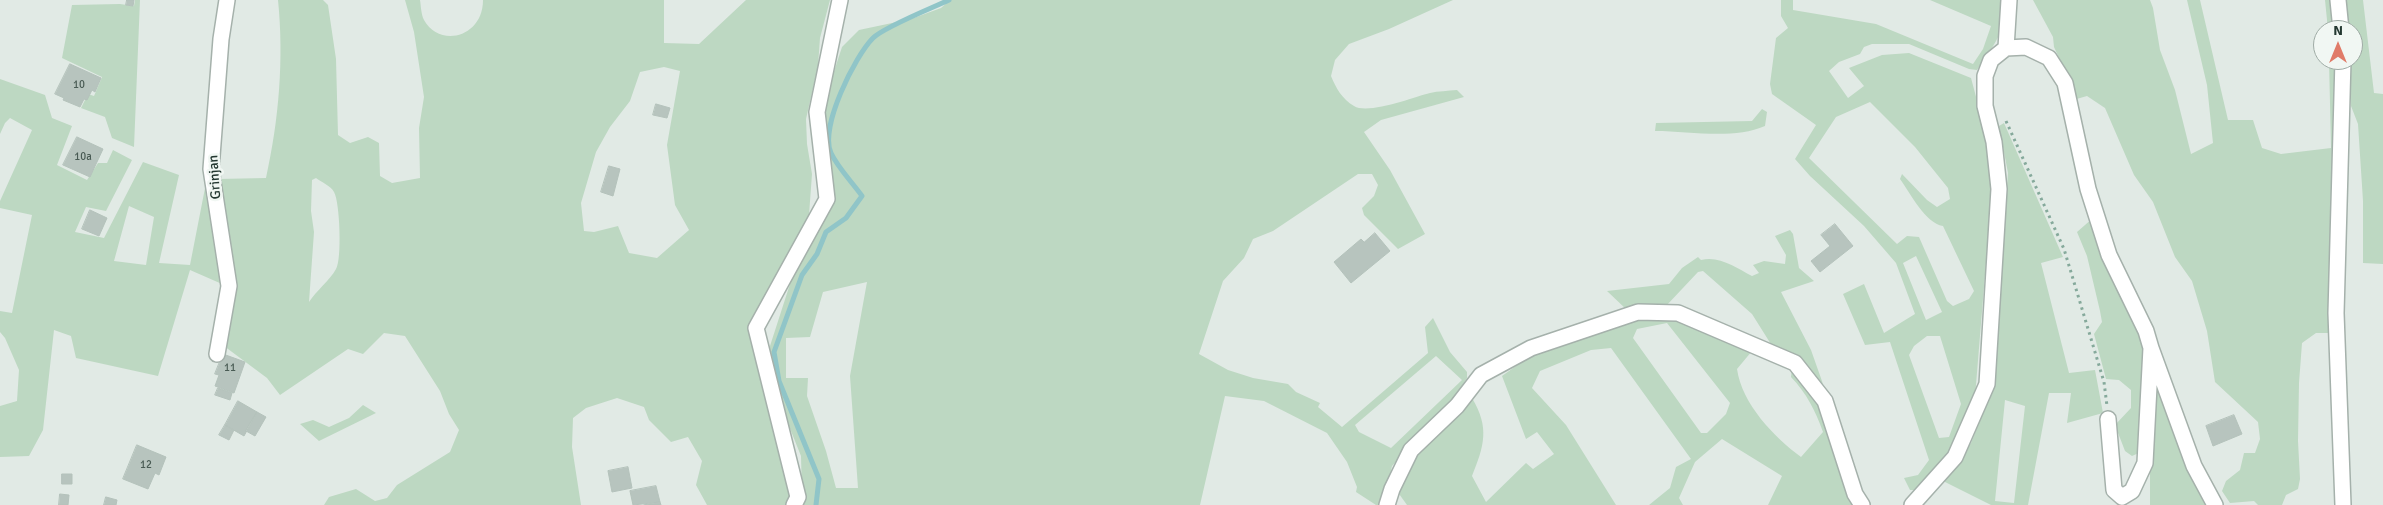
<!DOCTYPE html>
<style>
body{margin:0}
#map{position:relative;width:2383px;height:505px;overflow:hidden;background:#e1eae5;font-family:Signika,sans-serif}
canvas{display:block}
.north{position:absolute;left:2313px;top:20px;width:50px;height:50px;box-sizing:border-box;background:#f1f7f3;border:1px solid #9faba5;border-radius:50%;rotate:0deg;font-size:14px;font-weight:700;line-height:20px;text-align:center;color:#243831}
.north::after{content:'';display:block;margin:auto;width:18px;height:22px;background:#e07b68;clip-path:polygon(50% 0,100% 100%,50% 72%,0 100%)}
</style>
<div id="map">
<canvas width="2383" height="505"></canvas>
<div class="north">N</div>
</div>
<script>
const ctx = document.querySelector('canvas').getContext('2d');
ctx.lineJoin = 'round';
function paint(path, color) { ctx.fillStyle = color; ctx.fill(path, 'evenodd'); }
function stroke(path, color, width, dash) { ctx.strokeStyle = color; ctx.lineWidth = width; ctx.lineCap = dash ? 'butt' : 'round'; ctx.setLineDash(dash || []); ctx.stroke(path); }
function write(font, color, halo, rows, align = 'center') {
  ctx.font = font + ' Signika,sans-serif'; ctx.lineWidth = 5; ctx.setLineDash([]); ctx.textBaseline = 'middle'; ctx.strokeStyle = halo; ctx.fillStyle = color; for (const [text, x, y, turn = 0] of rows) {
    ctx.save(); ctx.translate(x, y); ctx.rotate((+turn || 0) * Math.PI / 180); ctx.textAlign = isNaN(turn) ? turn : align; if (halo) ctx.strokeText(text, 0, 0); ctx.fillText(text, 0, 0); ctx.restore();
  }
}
paint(new Path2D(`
 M135,0H140L134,147L112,138L105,117L81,108L88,94L94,96L102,77L62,58L72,5L120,4L134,6Z
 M278,0H323L328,5L336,59L338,135L350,143L368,137L379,143L380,176L392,183L420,178L419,128L424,97L414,32L405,0H420C421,6 421,14 424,20C439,48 483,38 483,0H664V43L699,44L746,0H830L820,38L818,66L806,119L807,144L812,174L809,215L793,250L758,341L755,359L773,419L791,464L789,505H707L696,485L702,461L688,437L671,442L649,420L644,407L617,398L586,408L573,418L572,447L581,505H324L329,497L356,489L375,501L387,498L397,485L450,452L459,430L449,414L440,391L405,336L384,333L363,354L348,349L280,395L267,378L224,346L218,179L266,178C279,120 284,59 278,0ZM664,67L680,71L667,145L675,205L689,230L657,258L629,253L618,226L594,232L584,231L581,203L596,152L610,127L630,101L640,72ZM316,178C321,182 331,186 334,192C340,202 342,260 336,269C330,280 316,291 309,302L314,232L311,211L312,180Z
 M950,0H1453L1389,29L1349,44L1335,60L1331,76C1336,88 1342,99 1354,106C1368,115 1414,97 1430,93C1438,91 1448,91 1457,90L1464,97L1381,120L1364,132L1390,170L1425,234L1398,249L1364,215L1362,208L1374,196L1378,185L1372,174H1358L1273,231L1253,239L1244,258L1223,281L1199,354L1228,370L1253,378L1288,384L1296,392L1320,403L1318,407L1342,427L1428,353L1425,327L1433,318L1450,352L1467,372V378L1452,402L1392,466L1383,505H1376L1356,492L1357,487L1347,462L1327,433L1264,401L1225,396L1200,505H799L802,495L801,456L775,391L769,366L770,346L800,253L822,197V108L842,47L859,30L911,19L941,8ZM867,282L850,376L858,488H836L826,451L807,396L808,378H786V338L810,337L823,292ZM1436,356L1462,380L1391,448L1359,432L1355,425Z
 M1781,0H1793V10L1876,24L1973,64L1983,49L1991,26L1930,0H2005C2010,24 1991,51 1977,70L1969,69L1909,44H1872L1864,47L1860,54L1839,62L1829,71L1848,98L1864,86L1849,68L1882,55L1909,53L1971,78L1983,123L1991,186L1990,213L1975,397L1956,441L1939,467L1915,490H1910L1904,478L1918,475L1929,460L1890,342L1865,345L1843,294L1864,284L1884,333L1915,314L1896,263L1864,226L1810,176L1795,159L1816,125L1772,94L1770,84L1776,38L1788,28L1781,16ZM1870,102L1915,147L1948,188L1950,199L1937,207L1927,200L1902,174L1900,179C1911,194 1925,223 1943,226L1974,291L1969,299L1953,306L1947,301L1919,237L1907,236L1897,244L1809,158L1836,117ZM1916,256L1942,312L1926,320L1903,263ZM1927,336H1940L1961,404L1949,437L1939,438L1909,355L1914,346Z
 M2033,0H2150L2153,8L2160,50L2175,90L2191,154L2213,143L2207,85L2187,0H2200L2228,120H2253L2262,148L2281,154L2331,148L2329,60H2338L2331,333H2316L2302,343L2299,383L2298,441L2300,479L2298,489L2286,495L2282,505H2258L2254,501L2230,503L2222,491L2226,481L2240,470L2244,453H2255L2260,439L2258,422L2215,382L2207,331L2192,281L2175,257L2153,202L2134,175L2105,108L2087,96L2073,100L2066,73L2054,47L2053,37Z
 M2325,0H2333L2335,30H2328Z
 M2344,0H2363L2374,93L2383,94V264L2363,263V201L2358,124L2351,106L2349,60H2353V30H2347Z
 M0,79L45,95L52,118L72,126L57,165L87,180L98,163H107L113,150L132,160L106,211L86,207L75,232L104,238L143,162L179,175L159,263L190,265L206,183L222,284L190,270L158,376L76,358L71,336L54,330L43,430L29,456L0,457V406L17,401L19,370L5,338L0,332V311L12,313L32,215L0,208V201L32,130L10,118L5,123L0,134ZM129,206L154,217L146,265L114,261Z
 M1762,109L1767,112L1765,126C1733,140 1690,131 1655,131L1656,123L1752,121Z
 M2004,123L2063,257L2041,263L2069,373L2095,370L2103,413L2067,423L2071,393H2049L2028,505H1991L1943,481L1971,443L1991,393L1994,375L2008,173L1999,126ZM2005,400L2025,406L2014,503L1995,501Z
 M2093,218L2144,340L2141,452L2132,456L2125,451L2115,425L2131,408V390L2119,380L2106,379L2094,334L2102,322L2100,311L2087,256L2077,232Z
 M1790,230L1793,234L1799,268L1814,281L1781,292L1811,350L1823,384L1797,360L1774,349L1752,314L1703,271L1698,272L1666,306L1627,310L1607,291L1669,284L1682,268L1698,257L1701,260C1719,255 1737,268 1752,276L1759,273L1753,265L1764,261L1785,264L1786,255L1775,236Z
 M1633,318H1676L1752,351L1737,369C1742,404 1774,437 1801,457L1823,432C1815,410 1807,394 1791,377L1792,368L1815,392L1836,450L1842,480L1852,505H1768L1782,476L1722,439L1695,462L1679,498L1683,505H1649L1670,488L1676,467L1691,459L1611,348L1591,350L1540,371L1532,388L1566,425L1616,505H1407L1397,491L1413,459L1472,398C1490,428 1484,446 1472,476L1486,502L1526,463L1533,469L1554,454L1537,432L1526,439L1502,376L1537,351ZM1667,323L1730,403L1726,414L1707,433H1701L1633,338L1637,329Z
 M2156,372L2209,505H2150V435Z
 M363,405L376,413L319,441L300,424L313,420L329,427L349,418Z`), '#bdd8c2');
stroke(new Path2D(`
 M816,505L819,479L779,381L774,352L802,275L817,254L826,232L846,218L862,196C852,182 838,168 831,153C819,128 855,56 873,38C884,27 932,8 949,0`), '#90c5c8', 5);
const building = new Path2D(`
 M127,0H134L133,6L126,5Z
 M70,64L101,78L95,92L92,90L87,100L84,99L80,107L63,100L64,98L55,94Z
 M656,104L670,108L667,118L653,115Z
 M77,137L103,149L90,177L63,165Z
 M609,166L620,169L613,196L601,192Z
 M90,210L107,218L99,236L82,229Z
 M1835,224L1853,246L1820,272L1811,261L1830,246L1821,235Z
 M1375,233L1390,251L1351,283L1334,262L1361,239L1364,242Z
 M223,354L245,362L234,393L215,386L219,375L215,374Z
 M218,388L232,393L230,400L215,395Z
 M238,401L257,412L244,436L225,425Z
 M257,412L266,417L255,436L246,431Z
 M2234,415L2242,434L2213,446L2206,426Z
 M225,425L234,430L229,440L219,435Z
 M137,445L166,457L159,475L155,473L148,489L123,479Z
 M628,467L632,488L612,492L608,471Z
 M62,474H72V484H62Z
 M656,486L660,502L633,505L630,491Z
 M60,494L69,495L68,505H59Z
 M106,497L117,500L116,505H104Z
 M660,502L661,505H644Z`);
paint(building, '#b7c4be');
stroke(building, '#b4c2bb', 1);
const street = new Path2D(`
 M2338,0L2341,30
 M2006,48L2009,0
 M217,354L229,286L211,169L221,39L227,0
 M2108,419L2114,490L2122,497L2132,491L2145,463L2151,348L2194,466L2215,505
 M794,505L798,497L756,328L827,199L817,112L840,0
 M1387,505L1392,489L1411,450L1457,406L1481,375L1531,348L1638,312L1678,313L1795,363L1825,401L1855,494L1862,505
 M1912,505L1955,457L1987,384L1999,189L1994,142L1985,106V76L1991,60L2006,48L2026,47L2049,58L2065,83L2088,189L2109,255L2146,331L2151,348
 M2343,505L2336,313L2343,60`);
stroke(street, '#a5b1ab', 18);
stroke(new Path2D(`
 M2006,121L2064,249L2104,382L2107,406`), '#85a99b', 3, [2.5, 4]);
stroke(street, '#fff', 15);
write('11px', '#495b54', null, [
 ["10",79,85],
 ["10a",83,157],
 ["11",230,368],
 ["12",146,465]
]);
write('14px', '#243831', '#f1f7f3', [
 ["Grinjan",215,177,-94]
]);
</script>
